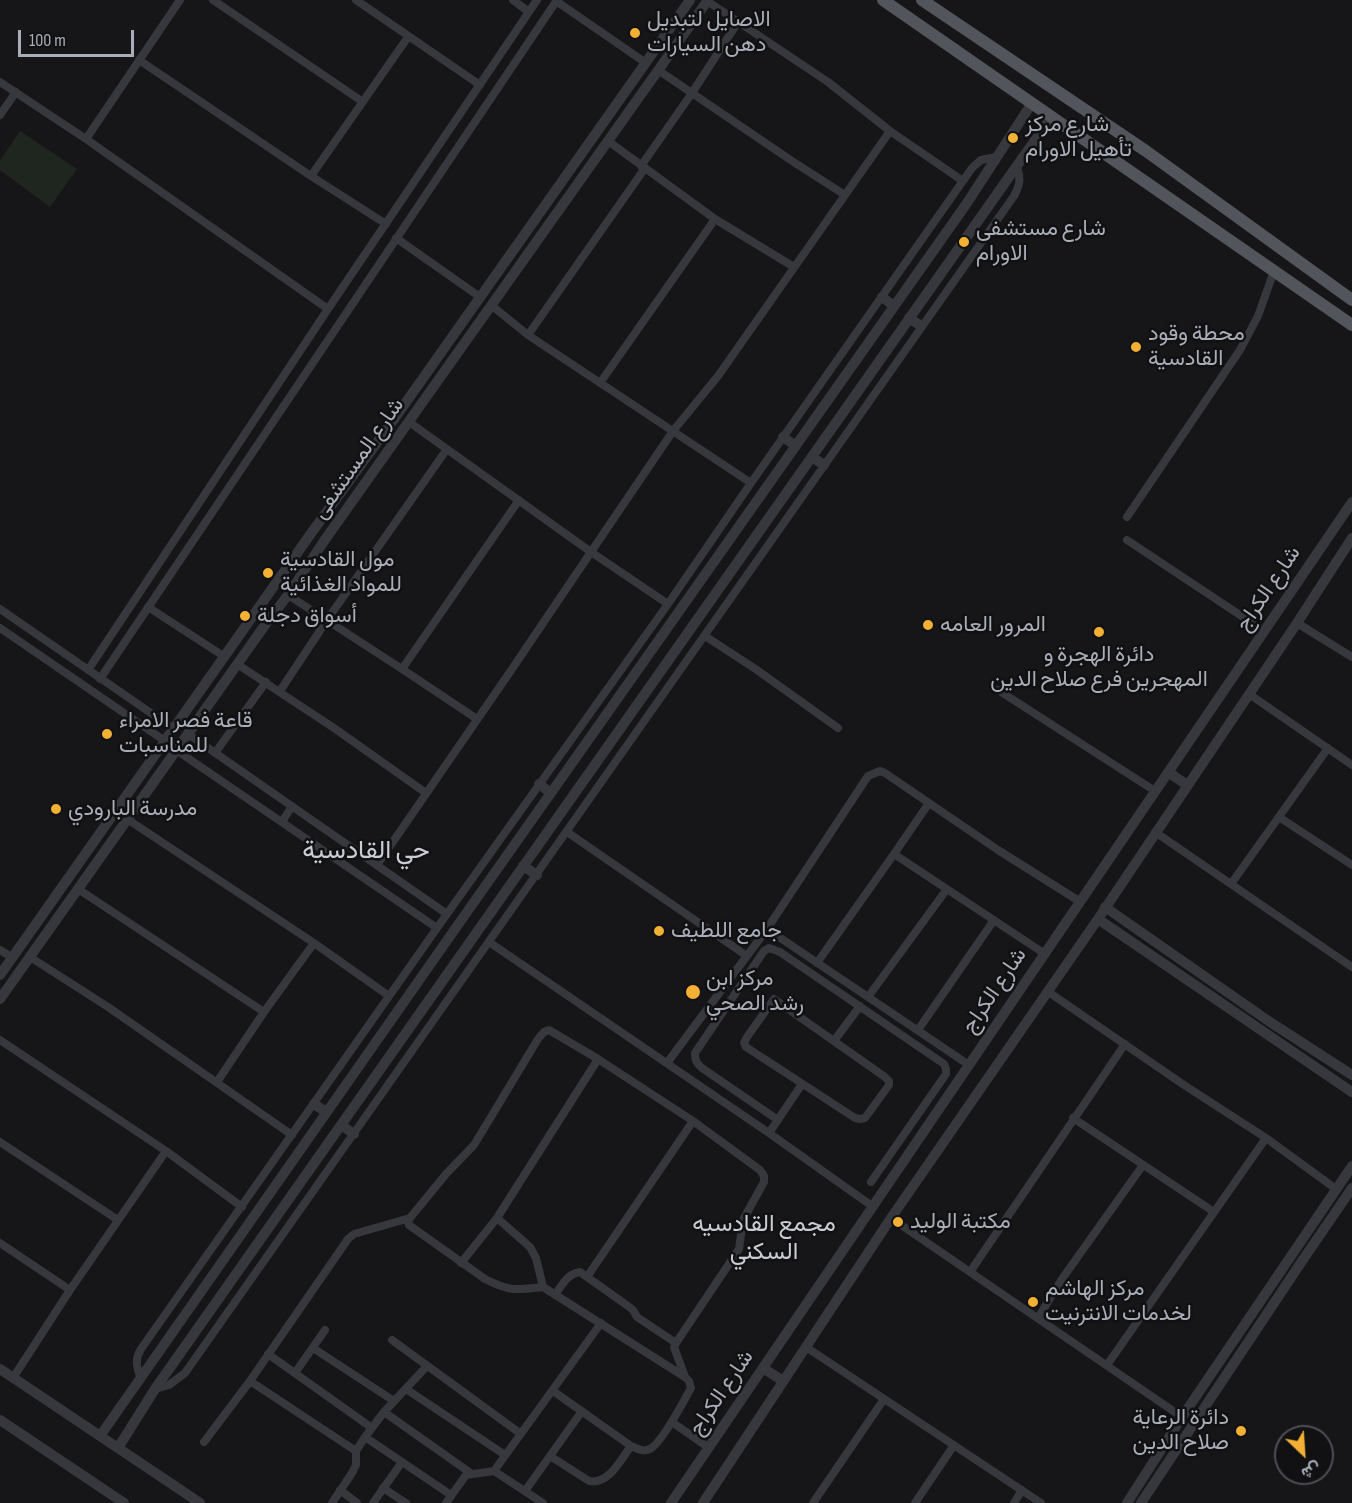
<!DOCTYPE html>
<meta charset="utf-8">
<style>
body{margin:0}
#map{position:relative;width:1352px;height:1503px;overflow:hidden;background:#161618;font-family:"Sofia Sans Condensed",Vazirmatn,sans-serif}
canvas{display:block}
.north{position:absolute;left:1274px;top:1425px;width:60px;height:60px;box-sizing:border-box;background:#111113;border:2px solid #4d4f55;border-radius:50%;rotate:155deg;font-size:16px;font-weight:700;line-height:24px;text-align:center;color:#a8adb8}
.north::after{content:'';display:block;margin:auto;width:21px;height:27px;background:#f2b134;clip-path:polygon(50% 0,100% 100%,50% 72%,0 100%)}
.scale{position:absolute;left:18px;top:30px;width:116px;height:27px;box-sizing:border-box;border:3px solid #a8adb8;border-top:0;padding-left:8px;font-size:18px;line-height:21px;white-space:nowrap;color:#a8adb8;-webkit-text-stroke:4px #111113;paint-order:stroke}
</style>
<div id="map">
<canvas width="1352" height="1503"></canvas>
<div class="north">ش</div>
<div class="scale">100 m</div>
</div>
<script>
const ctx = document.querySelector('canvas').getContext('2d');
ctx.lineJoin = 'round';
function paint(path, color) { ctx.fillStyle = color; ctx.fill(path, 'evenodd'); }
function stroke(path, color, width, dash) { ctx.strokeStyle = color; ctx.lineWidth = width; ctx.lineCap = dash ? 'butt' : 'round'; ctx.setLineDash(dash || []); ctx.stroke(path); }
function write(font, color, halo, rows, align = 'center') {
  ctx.font = font + ' "Sofia Sans Condensed",Vazirmatn,sans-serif'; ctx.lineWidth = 5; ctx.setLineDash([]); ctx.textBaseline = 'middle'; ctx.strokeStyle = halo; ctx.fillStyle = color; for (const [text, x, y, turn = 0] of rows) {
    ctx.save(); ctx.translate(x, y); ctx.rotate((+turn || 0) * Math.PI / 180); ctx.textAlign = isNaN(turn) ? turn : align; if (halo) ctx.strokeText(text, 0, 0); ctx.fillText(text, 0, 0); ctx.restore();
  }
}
paint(new Path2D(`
 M20,131L77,169L50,207L0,170V160Z`), '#1e261f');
stroke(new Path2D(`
 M213,0L363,102
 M356,0L480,85
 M513,0L529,12
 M556,1L646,63
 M707,1L828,82L890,131L963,181
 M139,60L311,176
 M658,70L792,161L845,195
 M0,82L86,139L328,309
 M0,115L16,92
 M86,139L180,0
 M608,141L715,219L794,267
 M641,166L692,93L738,22
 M386,224L311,176L408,37
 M396,238L480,297
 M491,305L528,335L751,483
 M528,335L645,168
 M600,383L715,219
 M409,422L591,552L673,431L718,376L890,131
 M1127,517L1240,350L1258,316L1274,271
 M1127,540L1264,631
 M288,595L402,669L519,500
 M148,607L225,657
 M0,609L174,729
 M1297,623L1352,657
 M0,628L165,741
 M705,636L757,670L838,728
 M237,664L334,728L426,793
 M402,669L477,719
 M88,670L328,309L537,0
 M100,679L557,0
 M998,690L1155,791
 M280,691L327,620L447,449
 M1249,694L1352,765
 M188,734L447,914
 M176,750L437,928
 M215,753L266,682
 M1279,817L1352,865
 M127,819L314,943L389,996
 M282,822L292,806
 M567,832L747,956
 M1155,832L1352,967
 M894,854L1045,954
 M377,865L512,669L591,552L668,604
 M1231,884L1328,748
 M78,889L264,1012
 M489,942L769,1133L872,1206
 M0,950L13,958
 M30,957L108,1007L292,1135
 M817,963L894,854L929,803
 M1047,991L1184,1085L1266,1138L1336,1189
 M868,997L947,889
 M774,999L885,1077L889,1081V1085L865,1118L860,1119L855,1118L746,1047L744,1043L747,1037Z
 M918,1030L994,920
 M0,1040L166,1151L242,1207
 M834,1041L860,1006
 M667,1063L767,929
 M969,1065L767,929L868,776L880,771L885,773L998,850L1079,901
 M217,1082L264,1012L314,943
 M1073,1118L1214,1212
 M778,1120L702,1068C696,1063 695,1060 695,1053L764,951L769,948L780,952L944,1064L946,1069V1074L871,1182
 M769,1133L802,1084
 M0,1142L118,1220
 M410,1218L408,1222L409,1225L485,1279C510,1292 517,1290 543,1287
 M497,1218L530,1247L536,1258L543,1287L685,1377L689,1381L691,1388C684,1401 661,1444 650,1449C643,1452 638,1449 631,1446L553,1391
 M891,1218L1182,1417
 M0,1243L70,1290
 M461,1263L497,1218L598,1059
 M970,1272L1125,1044
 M587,1277L693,1121
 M555,1295C562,1285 567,1274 580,1272L628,1306L633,1310L637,1317L676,1343
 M1038,1318L1062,1279L1143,1165
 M392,1340L521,1434
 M806,1347L1041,1503
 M313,1348L394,1401
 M268,1354L372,1428
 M1107,1365L1266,1138
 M295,1373L325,1330
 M13,1378L70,1290L166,1151
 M141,1379C137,1368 134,1360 141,1349L437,928L668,604L751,483L972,168L981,160L996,157
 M250,1381L356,1451
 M155,1389L169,1385L185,1373L1014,196C1020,185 1021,178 1017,167
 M406,1389L505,1455
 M384,1412L472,1474
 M672,1422L709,1448
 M365,1437L451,1495
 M204,1442L250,1381L348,1239L354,1234L410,1218L446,1174L474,1145L538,1039L544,1032L549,1030L598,1059L693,1121L760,1170L764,1176V1182L743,1220L739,1249L676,1343L674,1347L685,1377
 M550,1456L589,1481C609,1485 621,1459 631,1446
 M494,1471L601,1323
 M383,1488L406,1503
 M340,1490L357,1503
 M525,1491L582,1411
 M332,1503L352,1473L356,1465V1451L365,1437L384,1412L427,1366
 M373,1503L402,1462
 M446,1503L466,1475L494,1471L543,1503
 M813,1503L884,1399
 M915,1503L954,1445
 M1014,1503L1022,1490`), '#37383d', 8);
stroke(new Path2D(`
 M882,297L894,306
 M909,318L921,326
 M783,437L796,446
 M812,457L824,465
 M1168,772L1187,785
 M539,784L551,793
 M523,866L537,875
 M1105,907L1270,1022L1352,1075
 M1098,919L1352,1092
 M0,975L312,532L397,415L690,0
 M0,999L265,625L288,595L324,541L708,0
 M314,1104L326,1112
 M341,1125L354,1134
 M763,1368L783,1381
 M0,1369L200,1503
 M0,1420L124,1503
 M100,1436L455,929L967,203L1032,103
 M118,1448L155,1389L1052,116
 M671,1503L1352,502
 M703,1503L891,1218L1098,919L1297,623L1352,538
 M1127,1503L1182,1417L1352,1166
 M1141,1503L1300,1264L1352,1188`), '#37383d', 10);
stroke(new Path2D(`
 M883,0L1352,325
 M922,0L1146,151L1352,300`), '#53555c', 12);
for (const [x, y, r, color] of [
 [635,33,6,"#f2b134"],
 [1013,138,6,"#f2b134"],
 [964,242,6,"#f2b134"],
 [1136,347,6,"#f2b134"],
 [268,573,6,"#f2b134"],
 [245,616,6,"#f2b134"],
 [928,625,6,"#f2b134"],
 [1099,632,6,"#f2b134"],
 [107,734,6,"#f2b134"],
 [56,809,6,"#f2b134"],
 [659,931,6,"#f2b134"],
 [693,992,8,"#f2b134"],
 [898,1222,6,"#f2b134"],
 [1033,1302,6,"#f2b134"],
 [1241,1431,6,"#f2b134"]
]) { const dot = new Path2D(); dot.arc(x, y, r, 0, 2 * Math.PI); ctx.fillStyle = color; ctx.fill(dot); stroke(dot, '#111113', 2); }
write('22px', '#a8adb8', '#111113', [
 ["الاصايل لتبديل",647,20],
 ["دهن السيارات",647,45],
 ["شارع مركز",1025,125],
 ["تأهيل الاورام",1025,150],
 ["شارع مستشفى",976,229],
 ["الاورام",976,254],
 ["محطة وقود",1148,334],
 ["القادسية",1148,359],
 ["مول القادسية",280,560],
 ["للمواد الغذائية",280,585],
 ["أسواق دجلة",257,616],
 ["المرور العامه",940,625],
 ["دائرة الهجرة و",1099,655,"center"],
 ["المهجرين فرع صلاح الدين",1099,680,"center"],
 ["قاعة فصر الامراء",119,721],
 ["للمناسبات",119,746],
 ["مدرسة البارودي",68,809],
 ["جامع اللطیف",671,931],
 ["مركز ابن",706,979],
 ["رشد الصحي",706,1004],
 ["مكتبة الوليد",910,1222],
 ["مركز الهاشم",1045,1289],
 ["لخدمات الانترنيت",1045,1314],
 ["دائرة الرعاية",1229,1418,"right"],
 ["صلاح الدين",1229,1443,"right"]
], 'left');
write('22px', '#a8adb8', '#111113', [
 ["شارع المستشفى",359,459,-55],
 ["شارع الكراج",1269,589,-56],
 ["شارع الكراج",995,991,-56],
 ["شارع الكراج",722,1393,-56]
]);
write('24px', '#c9ccd4', '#111113', [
 ["مجمع القادسيه",764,1225],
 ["السكني",764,1253]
]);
write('26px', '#c9ccd4', '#111113', [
 ["حي القادسية",366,851]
]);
</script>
